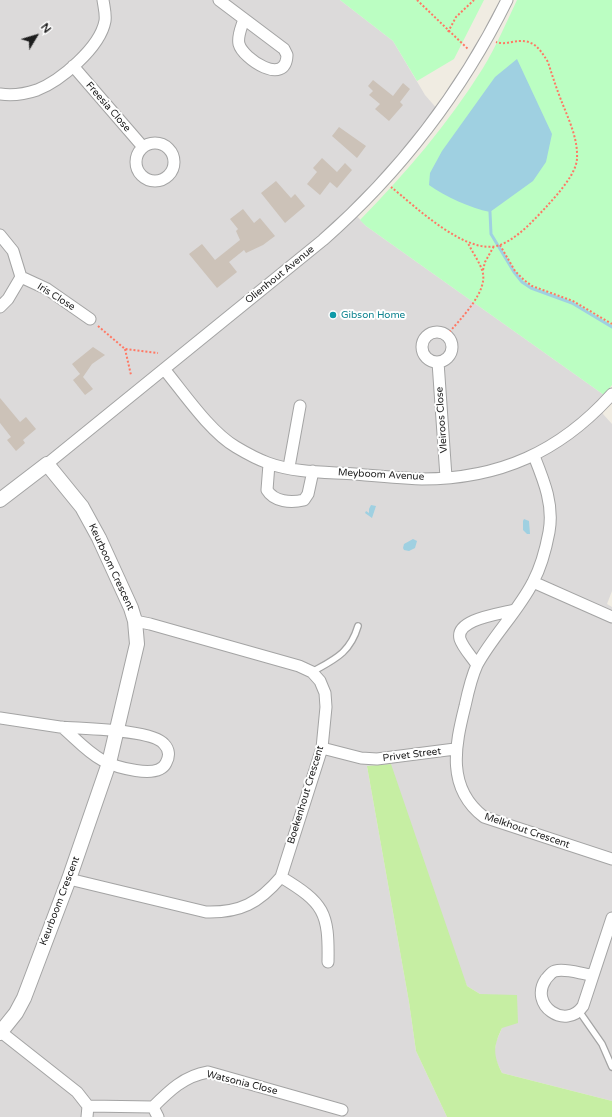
<!DOCTYPE html>
<style>
body{margin:0}
#map{position:relative;width:612px;height:1117px;overflow:hidden;background:#f0ece2;font-family:"Varela Round",sans-serif}
canvas{display:block}
.north{position:absolute;left:16px;top:16px;width:40px;height:40px;-webkit-text-stroke:3px #fff;paint-order:stroke;rotate:52deg;font-size:11px;font-weight:700;line-height:16px;text-align:center;color:#1d1d1d}
.north::after{content:'';display:block;margin:auto;width:14px;height:18px;background:#1d1d1d;clip-path:polygon(50% 0,100% 100%,50% 72%,0 100%)}
</style>
<div id="map">
<canvas width="612" height="1117"></canvas>
<div class="north">N</div>
</div>
<script>
const ctx = document.querySelector('canvas').getContext('2d');
ctx.lineJoin = 'round';
function paint(path, color) { ctx.fillStyle = color; ctx.fill(path, 'evenodd'); }
function stroke(path, color, width, dash) { ctx.strokeStyle = color; ctx.lineWidth = width; ctx.lineCap = dash ? 'butt' : 'round'; ctx.setLineDash(dash || []); ctx.stroke(path); }
function write(font, color, halo, rows, align = 'center') {
  ctx.font = font + ' "Varela Round",sans-serif'; ctx.lineWidth = 4; ctx.setLineDash([]); ctx.textBaseline = 'middle'; ctx.strokeStyle = halo; ctx.fillStyle = color; for (const [text, x, y, turn = 0] of rows) {
    ctx.save(); ctx.translate(x, y); ctx.rotate((+turn || 0) * Math.PI / 180); ctx.textAlign = isNaN(turn) ? turn : align; if (halo) ctx.strokeText(text, 0, 0); ctx.fillText(text, 0, 0); ctx.restore();
  }
}
paint(new Path2D(`
 M0,0H340L393,41L425,95L439,111L353,212L366,226L604,395L603,414L612,424V591L607,604L612,607V1101L502,1073L494,1056L496,1042L502,1028L480,994L467,986L367,766L409,1002L416,1051L447,1117H0Z`), '#dcdada');
paint(new Path2D(`
 M391,764L467,986L480,994L517,995L518,1023L502,1028C493,1047 493,1054 502,1073L612,1101V1117H447L416,1051L409,1002L367,766Z`), '#c6eea3');
paint(new Path2D(`
 M340,0H484L454,59L417,81L393,41Z
 M517,0H612V385L604,395L366,226L360,220C406,173 448,124 483,68C496,47 506,23 517,0Z`), '#bbfec2');
paint(new Path2D(`
 M517,59L552,134L546,162L533,181L490,212C470,208 446,197 429,185L430,173L442,151L495,77Z
 M371,505L376,506L372,518L365,513L366,511L369,513V509Z
 M524,519L529,521L530,534H527L523,530V521Z
 M413,539L417,541L415,548L409,551L404,550L403,548L404,544Z`), '#9fd0e1');
stroke(new Path2D(`
 M490,212L491,234L514,272L522,282L531,288L572,303L612,327`), '#9fd0e1', 3);
paint(new Path2D(`
 M373,80L393,96L403,83L410,89L400,102L403,105L389,121L375,109L380,104L369,95L373,91L368,86Z
 M339,127L366,146L357,158L332,136Z
 M322,158L337,172L345,163L352,170L337,188L330,182L320,195L307,184L317,172L313,168Z
 M276,181L291,198L295,194L305,206L285,223L261,193Z
 M243,209L254,223L260,218L275,236L263,245L246,253L244,250L229,262L237,272L217,288L189,254L202,244L215,260L240,240L236,231L238,229L230,219Z
 M93,347L105,355L92,364L83,377L93,389L85,395L73,380L80,374L72,364Z
 M0,398L20,422L26,417L36,429L23,440L25,443L16,451L7,440L11,437L0,423Z`), '#ccc2b8');
const service = new Path2D(`
 M312,672C335,659 350,653 358,626
 M579,1011L602,1044L612,1067`);
const minor = new Path2D(`
 M219,0L284,49L287,55C286,87 243,59 239,44C237,36 242,26 244,19
 M73,66L143,147
 M0,94C12,96 25,94 37,90C60,81 100,48 105,21C106,14 104,7 103,0
 M136 162a19 19 0 1 1 38 0a19 19 0 1 1-38 0Z
 M0,235L13,251L21,277L8,299L0,307
 M21,277L47,289L90,319
 M422 347a15 15 0 1 1 30 0a15 15 0 1 1-30 0Z
 M438,362L446,477
 M164,369C183,392 210,432 236,447C246,453 257,459 268,463C295,473 327,472 355,474C377,476 400,478 422,479C499,479 560,452 612,394
 M534,456C544,481 554,505 549,532C546,548 541,567 533,582C519,610 492,637 477,665C471,678 468,692 465,706C455,746 446,788 484,817L612,859
 M47,464L323,240C399,173 462,91 507,0
 M269,464L267,490C274,502 291,503 304,500L308,494L313,471
 M289,467L300,406
 M533,582L612,617
 M477,665C472,657 463,648 460,639C455,619 500,614 514,610
 M0,718C20,721 40,724 60,727C81,729 152,729 164,744C169,749 170,756 166,763C158,780 115,767 102,760C87,752 74,737 62,727
 M322,748L361,758L377,759L455,749
 M281,877C324,903 329,912 328,962
 M69,879L206,912C240,913 259,903 281,877L322,748L326,707L325,693L320,681L312,672L299,666L150,624L135,621
 M592,975C581,974 566,968 555,971C551,972 549,976 546,979C528,1005 566,1031 583,1006L612,918
 M1,1032L77,1092L88,1106L87,1117
 M88,1106L153,1107
 M153,1107C169,1091 184,1076 208,1072L342,1110
 M153,1107L158,1117`);
const tertiary = new Path2D(`
 M0,500L47,464L82,507L99,538L131,608L135,621L137,644L109,763L69,879L24,998L16,1013L0,1033`);
stroke(service, '#a4a4a4', 8);
stroke(minor, '#a4a4a4', 13);
stroke(tertiary, '#a4a4a4', 16);
stroke(new Path2D(`
 M417,0L468,49
 M448,32L456,17L474,0
 M391,187C415,206 467,257 500,245C518,238 534,220 547,206C557,195 577,173 577,158C578,138 568,118 561,100C556,87 552,75 548,62C538,46 532,38 512,42C507,43 502,44 496,42
 M500,245L515,271L524,280L532,286L573,301L612,324
 M483,270L485,262L494,246
 M98,326L125,349L158,353
 M447,335C459,320 490,291 482,270C479,261 472,252 468,243
 M125,349L131,375`), '#ff7864', 2, [2, 2]);
stroke(service, '#fff', 5.5);
stroke(minor, '#fff', 11);
stroke(tertiary, '#fff', 14);
for (const [x, y, r, color] of [
 [333,315,4,"#0f9aa8"]
]) { const dot = new Path2D(); dot.arc(x, y, r, 0, 2 * Math.PI); ctx.fillStyle = color; ctx.fill(dot); stroke(dot, '#fff', 1.5); }
write('10px', '#1d1d1d', '#fff', [
 ["Freesia Close",108,107,49],
 ["Olienhout Avenue",280,275,-39],
 ["Iris Close",56,297,32],
 ["Vleiroos Close",442,420,-94],
 ["Meyboom Avenue",381,475,3],
 ["Keurboom Crescent",111,567,65],
 ["Privet Street",412,755,-7],
 ["Boekenhout Crescent",306,795,-73],
 ["Melkhout Crescent",527,831,19],
 ["Keurboom Crescent",60,901,-69],
 ["Watsonia Close",242,1083,14]
]);
write('10px', '#0d838f', '#fff', [
 ["Gibson Home",341,315]
], 'left');
</script>
